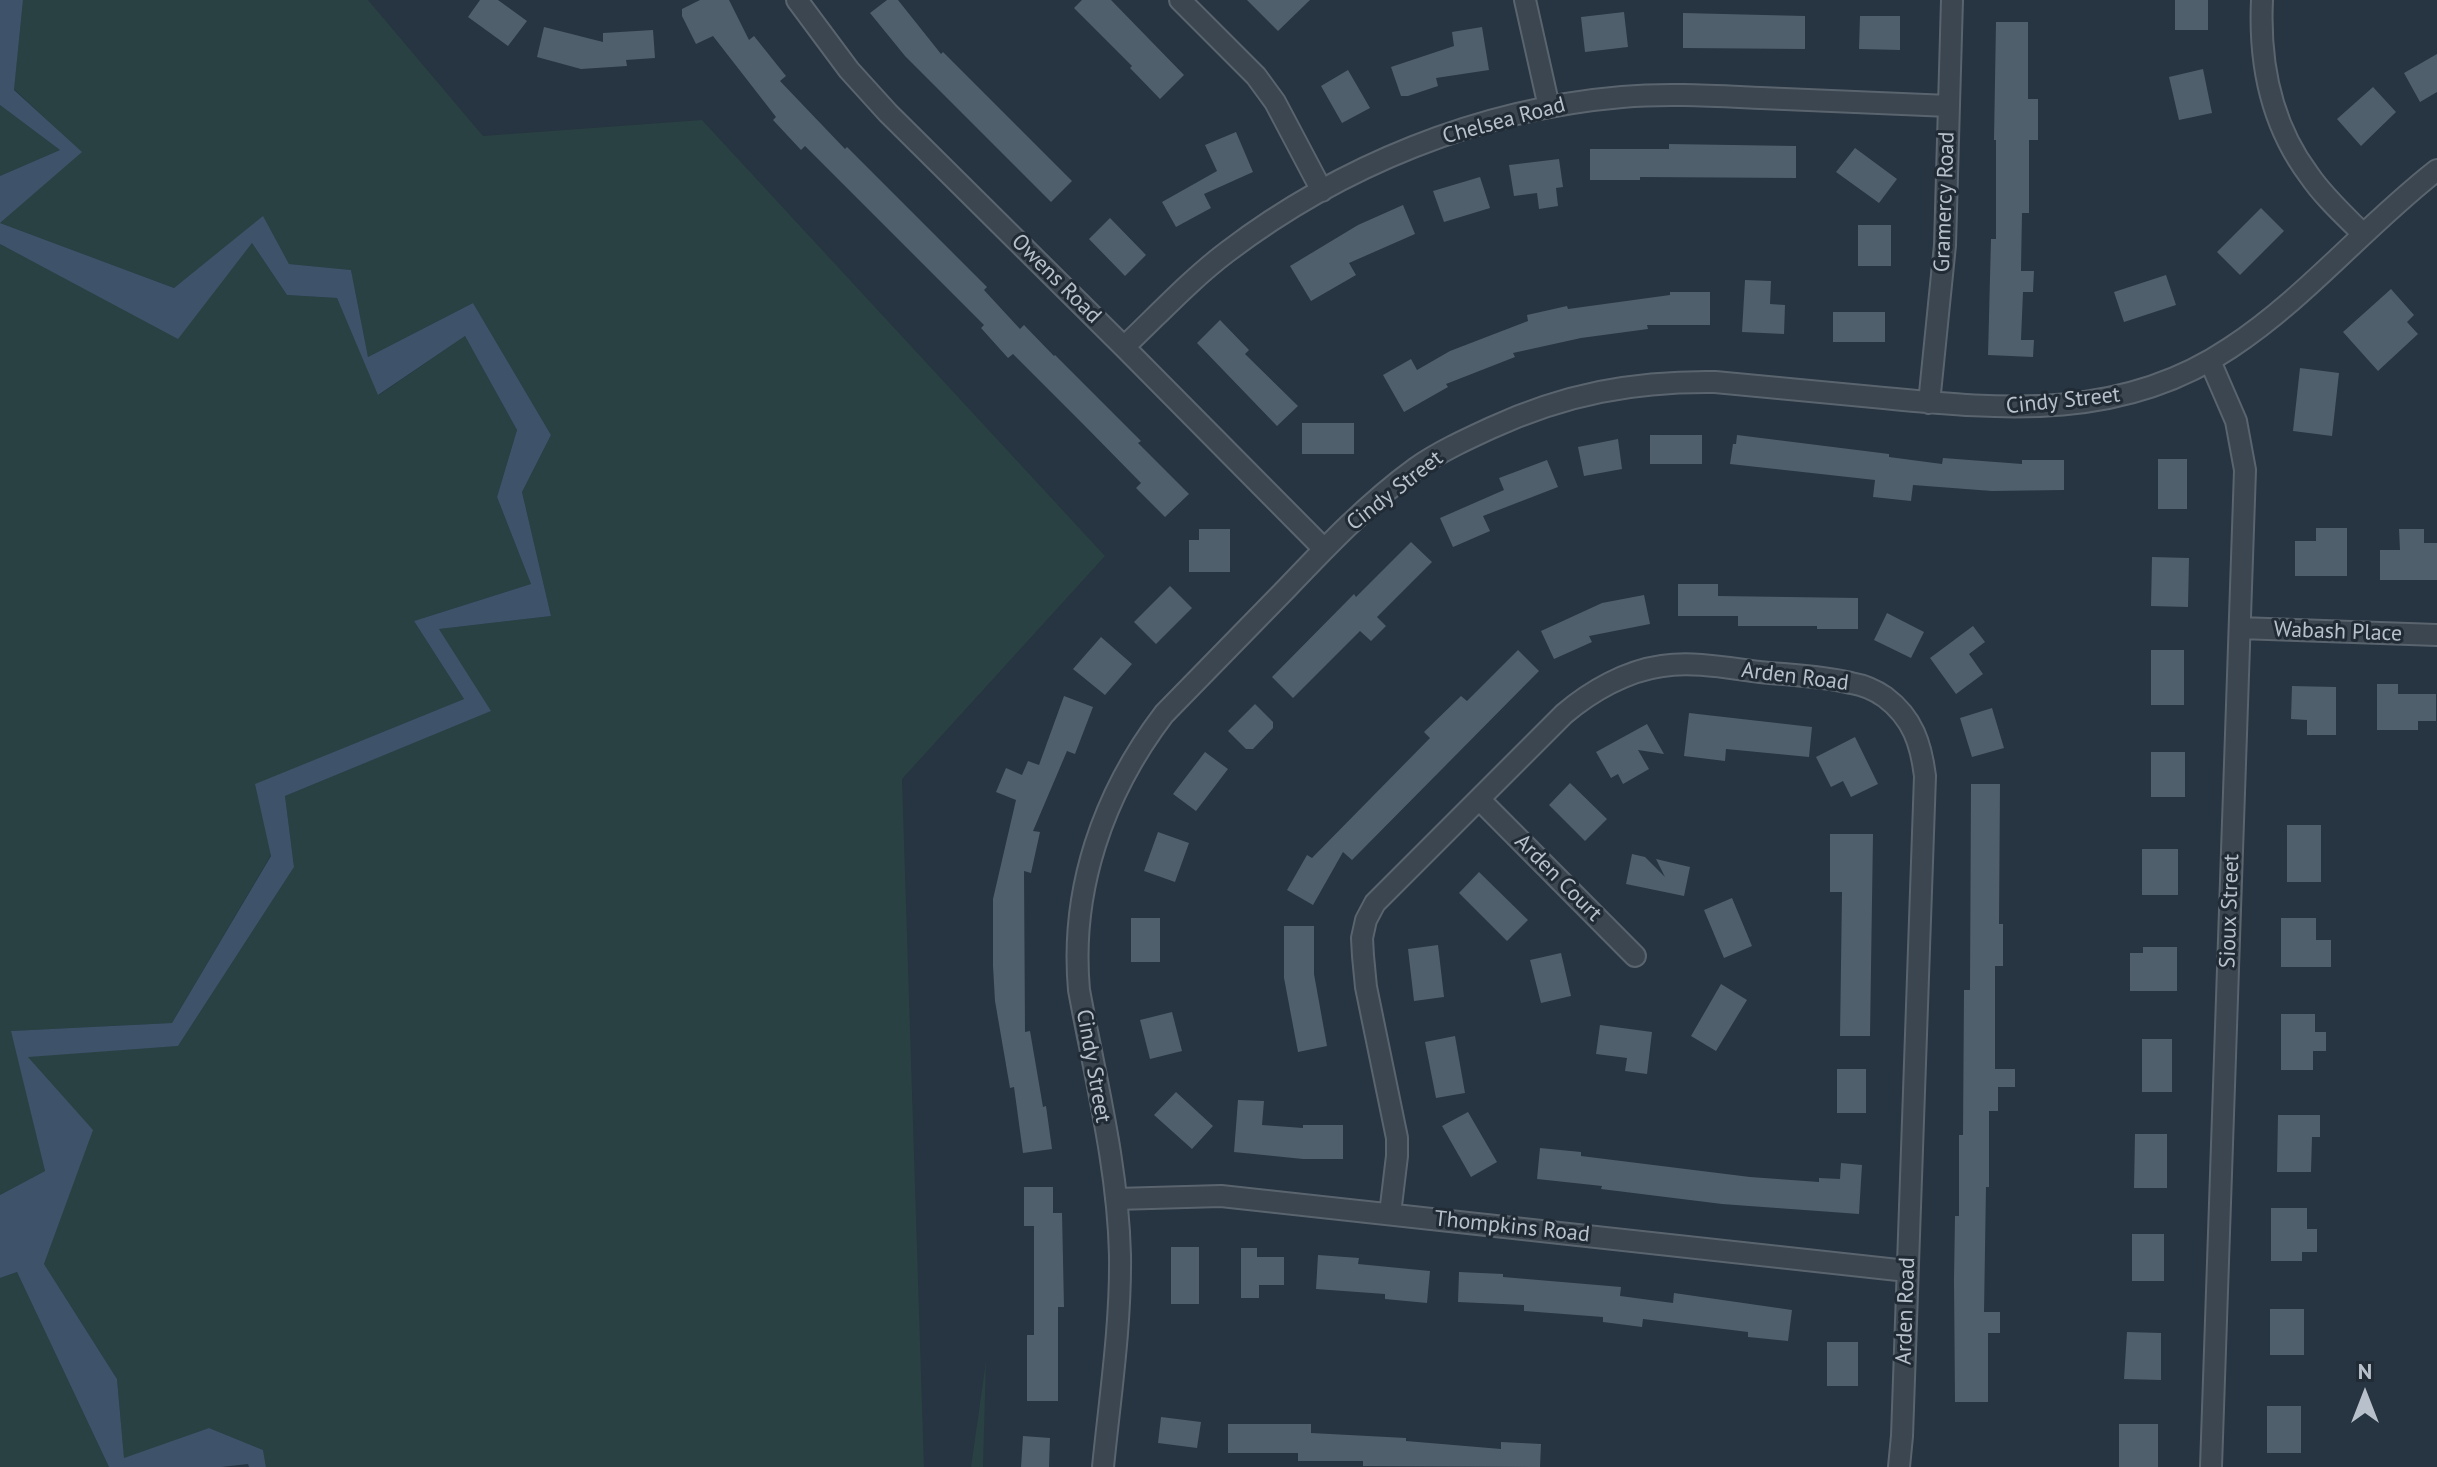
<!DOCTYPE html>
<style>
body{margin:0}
#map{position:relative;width:2437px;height:1467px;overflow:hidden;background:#273441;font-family:"PT Sans",sans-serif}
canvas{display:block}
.north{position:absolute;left:2325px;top:1355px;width:80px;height:80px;-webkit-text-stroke:6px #202b36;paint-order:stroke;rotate:0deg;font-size:22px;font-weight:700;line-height:32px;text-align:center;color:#b8c1cb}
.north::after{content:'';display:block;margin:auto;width:28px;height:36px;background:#b8c1cb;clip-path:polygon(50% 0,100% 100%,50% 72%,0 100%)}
</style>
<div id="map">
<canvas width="2437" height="1467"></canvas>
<div class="north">N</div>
</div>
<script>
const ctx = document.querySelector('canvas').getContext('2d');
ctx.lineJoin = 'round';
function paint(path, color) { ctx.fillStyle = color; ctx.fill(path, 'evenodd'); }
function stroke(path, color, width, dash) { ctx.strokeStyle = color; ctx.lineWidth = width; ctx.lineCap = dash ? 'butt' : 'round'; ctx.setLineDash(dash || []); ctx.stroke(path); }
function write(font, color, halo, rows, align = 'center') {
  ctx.font = font + ' "PT Sans",sans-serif'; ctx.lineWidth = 6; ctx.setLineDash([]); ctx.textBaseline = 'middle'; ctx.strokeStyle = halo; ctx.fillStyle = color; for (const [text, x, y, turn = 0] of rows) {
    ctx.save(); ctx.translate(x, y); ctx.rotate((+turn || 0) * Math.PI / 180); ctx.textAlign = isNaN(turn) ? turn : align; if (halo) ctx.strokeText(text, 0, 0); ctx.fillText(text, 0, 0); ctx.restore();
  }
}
paint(new Path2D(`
 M23,0H368L483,136L702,120L1105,556L902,779L924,1467H266L263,1450L209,1428L124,1459L117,1379L44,1264L92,1130L27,1056L178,1046L294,867L285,796L490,711L439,629L551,616L522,492L551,435L473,303L368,357L351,270L289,264L263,217L174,288L0,223L81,152L14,89Z
 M0,105L60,150L0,176Z
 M252,243L287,295L337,298L379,395L465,336L517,430L497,497L531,584L414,621L464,699L256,784L271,855L172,1023L12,1031L45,1171L0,1195V244L178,338Z
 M17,1272L109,1467H0V1278Z
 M986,1361L983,1467H971Z`), '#294142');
paint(new Path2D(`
 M0,0H23L14,90L82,152L0,223L174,288L263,216L289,264L351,270L368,357L473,303L551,435L522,492L551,616L439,629L491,711L285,796L294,867L178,1046L28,1057L93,1130L44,1264L117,1379L124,1458L209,1428L263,1450L266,1467H249L248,1464L221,1467H109L17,1272L0,1278V1195L45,1171L11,1031L172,1023L271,856L255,784L464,699L414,621L531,584L497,497L517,430L465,336L378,395L337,298L287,295L252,243L178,339L0,244V176L60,150L0,105Z`), '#3e5369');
paint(new Path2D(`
 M480,0H498L527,21L508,46L468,17Z
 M700,0H729L749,40L754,36L786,76L780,81L845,149L847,147L987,287L984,290L1020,329L1024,325L1054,356L1055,355L1141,441L1138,443L1189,494L1165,517L1136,488L1141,483L1083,424L1013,354L1008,358L981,328L984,325L805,146L801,150L773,120L776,117L713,36L696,44L682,16V9Z
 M887,0H898L941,54L943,52L1072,181L1051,202L905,56L870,13Z
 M1082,0H1111L1184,75L1160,99L1130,68L1132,66L1074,8Z
 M1247,0H1310L1278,31Z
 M2175,0H2208V30H2175Z
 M1624,12L1628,47L1585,52L1581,17Z
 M1683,13L1805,16V49L1683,48Z
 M1860,16H1900V50L1859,49Z
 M1996,22H2028V99H2038V140H2029V213H2022L2021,271H2034L2033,292H2023L2021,340H2034L2033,357L1988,355L1991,239H1996V140H1994Z
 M544,27L603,42V33L653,30L655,58L626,60L627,66L581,69L537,57Z
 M1482,27L1489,70L1436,78L1438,86L1408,96H1401L1391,67L1454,46L1452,32Z
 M2437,54V92L2420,102L2404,73Z
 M2203,69L2212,113L2179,120L2169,77Z
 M1348,70L1370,108L1342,123L1321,86Z
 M2373,87L2396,112L2361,146L2337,119Z
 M1236,132L1253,172L1204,194L1211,208L1176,227L1162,202L1217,171L1205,145Z
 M1669,144L1796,146V178L1640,177V180H1590V149H1669Z
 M1855,148L1897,179L1879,203L1836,172Z
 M1559,159L1563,187L1556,188L1558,206L1539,209L1537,193L1514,196L1509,165Z
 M1480,177L1490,208L1444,222L1433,191Z
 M1403,205L1415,234L1349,263L1356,275L1311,301L1290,266L1358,225Z
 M2261,208L2284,231L2240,275L2217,252Z
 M1110,218L1146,255L1125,276L1089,239Z
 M1858,225H1891V266H1858Z
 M2166,275L2176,305L2124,322L2114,292Z
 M1745,280L1771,281L1770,304L1785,305L1784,334L1742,332Z
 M2391,289L2414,315L2407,322L2418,334L2378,371L2343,332Z
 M1670,292H1710V325H1647L1648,329L1581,338L1513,353L1515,357L1446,384L1448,387L1404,412L1383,375L1411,359L1417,370L1450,351L1528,321L1527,315L1567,306L1568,309L1670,295Z
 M1833,312H1885V342H1833Z
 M1220,320L1249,350L1245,354L1298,406L1277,426L1197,343Z
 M2300,368L2339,373L2332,436L2293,431Z
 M1302,423H1354V454H1302Z
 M1650,435H1702V464H1650Z
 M1737,435L1889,454V457L1942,464L1943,458L2022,464V460H2064V490L1992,491L1913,485L1911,501L1873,497L1875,480L1730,464L1733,444H1736Z
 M1618,439L1622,469L1584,476L1578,447Z
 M2158,459H2187V509H2158Z
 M1547,460L1558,487L1483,516L1490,531L1453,547L1440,518L1504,490L1499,478Z
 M2316,528H2347V576H2295V541H2316Z
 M1199,529H1230V572H1189V540H1199Z
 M2399,529H2424V543H2437V580H2380V550H2400Z
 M1411,542L1432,562L1377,617L1386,626L1371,641L1360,631L1293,698L1272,677L1354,594L1356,597Z
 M2152,557L2189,558L2188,607L2151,606Z
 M1678,584H1718V596L1858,598V629H1817V626H1738V616H1678Z
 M1170,586L1192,608L1156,644L1134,622Z
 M1644,595L1650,624L1589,636L1592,642L1554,659L1541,631L1602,603Z
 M1887,613L1924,632L1911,658L1874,640Z
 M1973,626L1985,642L1969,654L1983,674L1956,694L1930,658Z
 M1101,637L1132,664L1105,695L1073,669Z
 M1518,650L1539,671L1352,860L1343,852L1313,905L1287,890L1307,855L1312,858L1430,738L1424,732L1461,696L1467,701Z
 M2151,650H2184V705H2151Z
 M2377,684H2398V694H2436V721H2418V730H2377Z
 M2292,686L2336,687V735H2307V720L2291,719Z
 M1064,696L1093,707L1075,754L1067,751L1033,831L1040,832L1031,873L1024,871L1025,1032L1030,1031L1043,1107L1046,1106L1052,1149L1023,1153L1014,1087L1010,1088L995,1001L993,966V899L1016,800L996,792L1006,768L1022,775L1028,761L1039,765Z
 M1255,704L1273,722V728L1253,749H1246L1228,731Z
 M1992,708L2004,748L1972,757L1960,718Z
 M1689,713L1812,727L1809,757L1726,749L1725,761L1684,756Z
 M1647,724L1664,754L1638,750L1649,769L1623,784L1618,774L1611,778L1596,752Z
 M1855,737L1878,784L1851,797L1843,781L1831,787L1816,757Z
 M1205,752L1228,769L1196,811L1173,794Z
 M2151,752H2185V797H2151Z
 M1570,783L1607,819L1585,841L1549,805Z
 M1971,784H2000L1999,924H2003V966H1995V1069H2015V1087H1998V1111H1989V1187H1986L1984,1312H2000V1333H1988V1402H1955L1954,1280L1955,1216H1959V1135H1963L1964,990H1970Z
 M2287,825H2321V882H2287Z
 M1158,832L1189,843L1175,882L1144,871Z
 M1830,834H1873L1870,1036H1840L1842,892H1830Z
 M2142,849H2178V895H2142Z
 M1632,854L1645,857L1665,877L1656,859L1690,867L1684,896L1626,884Z
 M1479,872L1528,920L1507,941L1459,893Z
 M1732,898L1752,946L1724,958L1704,910Z
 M1131,918H1160V962H1131Z
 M2281,918H2316V940H2331V967H2281Z
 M1284,926H1314V974L1327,1046L1298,1052L1284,978Z
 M1438,945L1444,997L1414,1001L1408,949Z
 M2143,947H2177V991H2130V953H2143Z
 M1561,953L1571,996L1541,1003L1530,960Z
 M1721,984L1747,1000L1716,1051L1691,1036Z
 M1172,1012L1182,1051L1150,1059L1140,1020Z
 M2281,1014H2315V1032H2326V1051H2313V1070H2281Z
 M1600,1025L1652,1032L1647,1074L1625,1071L1627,1058L1596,1054Z
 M1455,1036L1465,1093L1436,1098L1425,1042Z
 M2142,1039H2172V1092H2142Z
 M1837,1069H1866V1113H1837Z
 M1176,1092L1213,1126L1192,1149L1154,1115Z
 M1238,1100L1264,1101L1262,1125L1303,1128V1125H1343V1159H1303L1234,1152Z
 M1468,1112L1497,1162L1471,1177L1442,1126Z
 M2278,1115H2320V1137H2312L2311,1172H2277Z
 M2135,1134H2167V1188H2134Z
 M1540,1148L1581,1152V1156L1750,1177L1819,1182V1178L1840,1179L1841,1163L1862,1165L1859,1214L1722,1204L1601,1189L1602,1186L1537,1179Z
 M1024,1187H1053V1213H1062L1064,1307H1058V1401H1027V1335H1034V1226H1024Z
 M2271,1208H2307V1229H2317V1252H2302V1261H2271Z
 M2132,1234H2164V1281H2132Z
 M1171,1247H1199V1304H1171Z
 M1241,1248H1257V1257H1284V1285H1259V1298H1241Z
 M1318,1255L1359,1258L1358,1264L1430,1271L1427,1303L1385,1299V1294L1316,1289Z
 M1459,1272L1503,1274V1277L1621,1287L1620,1296L1673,1303L1674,1293L1792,1310L1788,1341L1748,1337V1332L1643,1319L1642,1327L1603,1322V1317L1524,1311V1305L1458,1302Z
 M2270,1309H2304V1355H2270Z
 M2127,1332L2161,1333V1380L2124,1379Z
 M1827,1342H1858V1386H1827Z
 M2267,1406H2301V1453H2267Z
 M1161,1417L1201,1422L1197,1448L1158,1443Z
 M1228,1424H1311V1433L1406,1438V1441L1501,1449V1442L1541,1444L1540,1467L1363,1466V1461H1298V1453H1228Z
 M2119,1424H2158V1467H2119Z
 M1023,1436L1050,1438L1049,1467H1021Z`), '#505f6c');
const minor = new Path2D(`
 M797,0L849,70L888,113L1124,347L1324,549
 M1180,0L1256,76L1275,102L1322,191
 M1525,0L1549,107
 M2262,0C2259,62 2271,124 2309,175C2324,197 2344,215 2363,234
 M1124,347C1158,315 1190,280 1227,252C1340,166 1480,109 1622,97C1668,93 1715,96 1761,98C1824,101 1886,103 1949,106
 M2210,361L2236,421L2245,470L2211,1467
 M1929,403L1945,245L1952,0
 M2240,628L2437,635
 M1480,800L1635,956
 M1116,1199L1221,1196L1907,1271
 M1390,1214L1397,1156V1138L1366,987L1363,956L1362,938L1366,920L1375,903L1564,714C1591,691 1626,671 1662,666C1693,661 1728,668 1760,672C1790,675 1822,676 1851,683C1863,685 1875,690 1885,697C1913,718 1921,744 1925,776L1902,1436L1899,1467
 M1103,1467C1110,1397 1121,1325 1120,1255C1118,1166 1095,1077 1079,990C1070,890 1103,794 1164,714C1205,672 1246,630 1287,588C1327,546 1369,502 1416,468C1439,452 1465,440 1491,428C1565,394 1634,381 1715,382C1771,387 1828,393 1884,398C2006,410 2123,420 2230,348C2305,299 2366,225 2437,170`);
stroke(minor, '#59646e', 24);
stroke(minor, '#3b4651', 20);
write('22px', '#b8c1cb', '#202b36', [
 ["Chelsea Road",1504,121,-15],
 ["Gramercy Road",1945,202,-88],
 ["Owens Road",1056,279,45],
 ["Cindy Street",2063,401,-6],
 ["Cindy Street",1395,491,-38],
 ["Wabash Place",2338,632,2],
 ["Arden Road",1795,677,7],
 ["Arden Court",1558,878,45],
 ["Sioux Street",2230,911,-88],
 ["Cindy Street",1093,1066,80],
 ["Thompkins Road",1512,1227,6],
 ["Arden Road",1906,1311,-88]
]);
</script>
